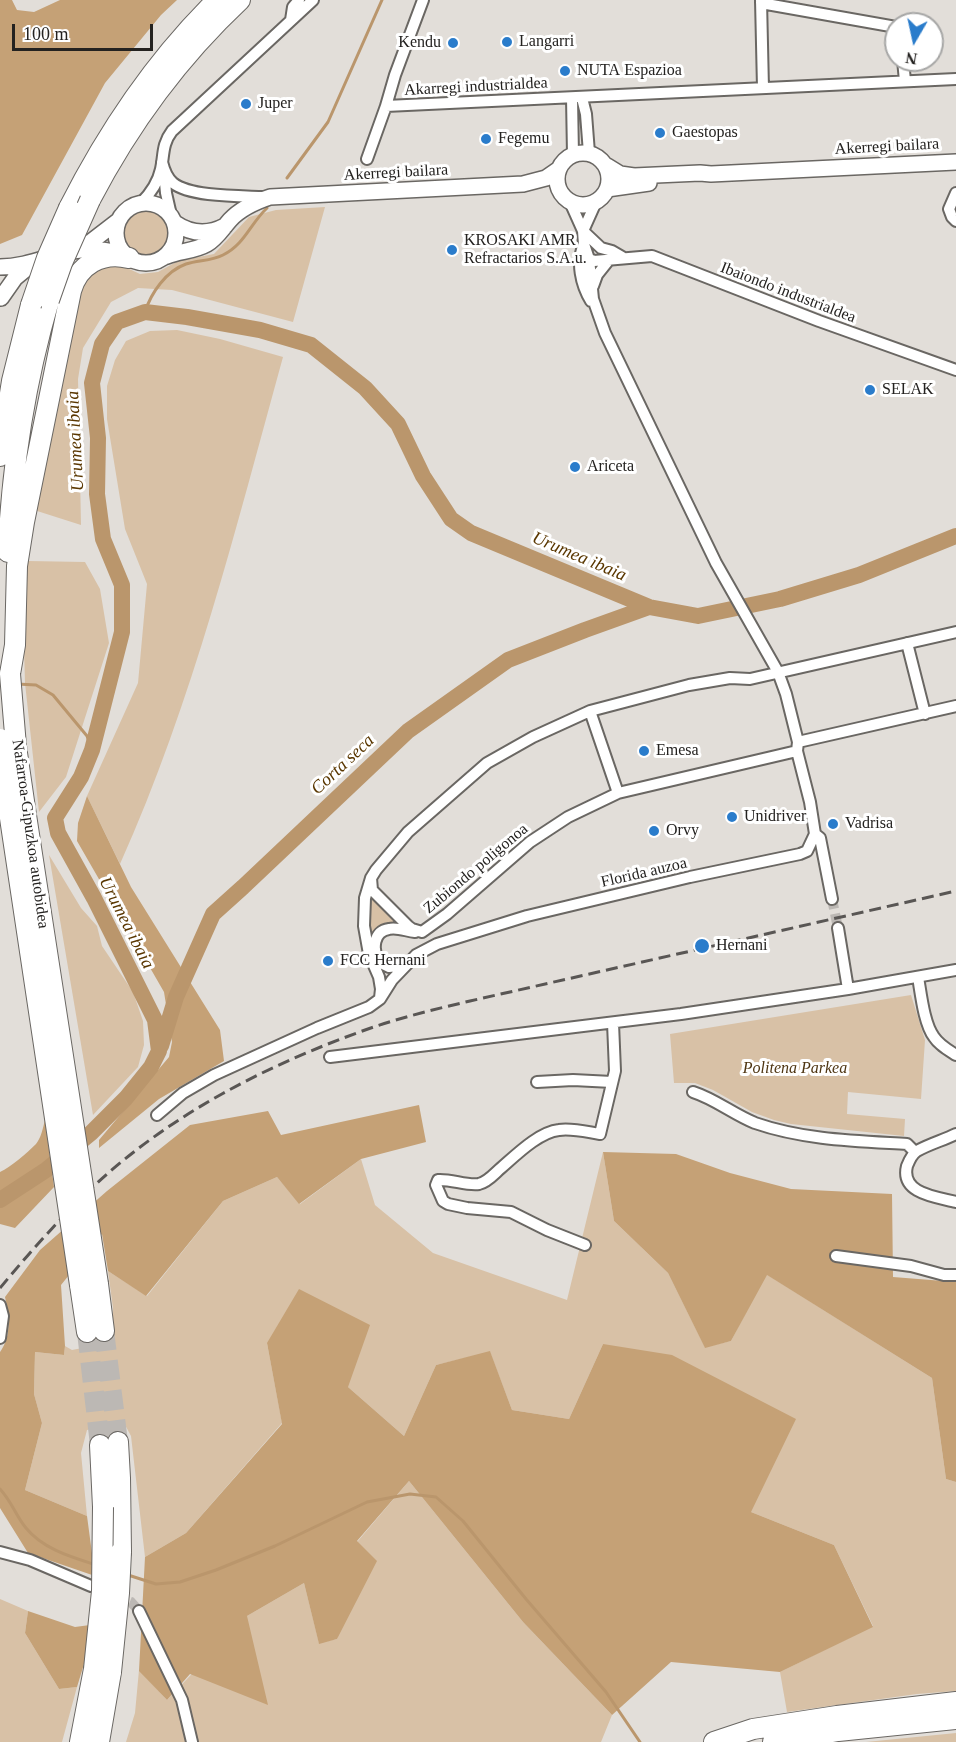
<!DOCTYPE html>
<style>
body{margin:0}
#map{position:relative;width:956px;height:1742px;overflow:hidden;background:#e2ded9;font-family:"Times New Roman",serif}
canvas{display:block}
.north{position:absolute;left:884px;top:12px;width:60px;height:60px;box-sizing:border-box;background:#fff;border:2px solid #a7a7a6;border-radius:50%;rotate:189deg;font-size:16px;font-weight:700;line-height:24px;text-align:center;color:#242220}
.north::after{content:'';display:block;margin:auto;width:21px;height:27px;background:#2a7ccb;clip-path:polygon(50% 0,100% 100%,50% 72%,0 100%)}
.scale{position:absolute;left:12px;top:24px;width:141px;height:27px;box-sizing:border-box;border:3px solid #242220;border-top:0;padding-left:8px;font-size:18px;line-height:21px;white-space:nowrap;color:#242220;-webkit-text-stroke:4px #fff;paint-order:stroke}
</style>
<div id="map">
<canvas width="956" height="1742"></canvas>
<div class="north">N</div>
<div class="scale">100 m</div>
</div>
<script>
const ctx = document.querySelector('canvas').getContext('2d');
ctx.lineJoin = 'round';
function paint(path, color) { ctx.fillStyle = color; ctx.fill(path, 'evenodd'); }
function stroke(path, color, width, dash) { ctx.strokeStyle = color; ctx.lineWidth = width; ctx.lineCap = dash ? 'butt' : 'round'; ctx.setLineDash(dash || []); ctx.stroke(path); }
function write(font, color, halo, rows, align = 'center') {
  ctx.font = font + ' "Times New Roman",serif'; ctx.lineWidth = 6; ctx.setLineDash([]); ctx.textBaseline = 'middle'; ctx.strokeStyle = halo; ctx.fillStyle = color; for (const [text, x, y, turn = 0] of rows) {
    ctx.save(); ctx.translate(x, y); ctx.rotate((+turn || 0) * Math.PI / 180); ctx.textAlign = isNaN(turn) ? turn : align; if (halo) ctx.strokeText(text, 0, 0); ctx.fillText(text, 0, 0); ctx.restore();
  }
}
paint(new Path2D(`
 M325,207L293,322L172,290L138,288L111,302L83,348L78,379L81,525L34,510L81,288L100,265L114,262L140,274L158,272L178,261L214,254L249,217L276,210Z
 M123 233a23 23 0 1 1 46 0a23 23 0 1 1-46 0Z
 M177,330L220,339L283,357C236,527 193,702 120,864L87,796L138,683L147,584L125,529L107,419V386L115,360L126,341L150,331Z
 M28,561L85,562L100,589L109,643L66,777L39,812L25,683L23,612Z
 M49,855L81,908L97,926L102,946L133,992L143,1021L144,1045L138,1067L93,1115Z
 M372,900H375L399,924L370,943V903Z
 M911,995L925,1040L921,1099L848,1092L847,1114L905,1119L904,1136L791,1124L774,1120L752,1112L713,1090L695,1083H674L670,1034Z
 M603,1152L614,1221L668,1273L705,1347L731,1341L766,1274L932,1378L946,1479L956,1482V1691L917,1694L787,1712L780,1672L873,1626L834,1545L751,1512L603,1344L569,1419L512,1410L490,1352L436,1365L404,1436L348,1387L267,1343L282,1423L186,1533L145,1557L131,1436L124,1423L87,1430L81,1453L87,1516L25,1490L42,1423L34,1394L35,1352L64,1355L65,1346L72,1350L113,1342V1308L108,1271L147,1296L223,1201L277,1177L300,1204L361,1159L375,1205L433,1253L567,1300Z
 M409,1481L523,1622L612,1715L601,1742H126L135,1713L139,1670L167,1700L247,1616L304,1583L319,1643L337,1639L357,1542Z
 M0,1599L28,1611L25,1633L59,1689L77,1687L62,1742H0Z
 M956,1733V1742H866Z`), '#d8c1a6');
paint(new Path2D(`
 M0,0H12L17,10L34,12L60,0H177L161,15L105,83L22,235L0,244Z
 M87,796L131,887L220,1030L224,1061L159,1099L99,1148V1140L169,1057L172,1042L164,992L77,841L78,823Z
 M419,1105L426,1142L361,1159L299,1204L277,1177L223,1201L146,1296L108,1271L102,1234L61,1285L65,1346L64,1355L35,1352L34,1394L42,1423L25,1490L87,1516L95,1576L28,1553L0,1508V1352C12,1336 9,1316 5,1297L40,1250L107,1191L190,1125L268,1111L281,1135Z
 M45,1120L54,1187L15,1228L0,1224V1172C11,1167 27,1153 36,1144C41,1138 43,1128 45,1120Z
 M603,1152L676,1154L730,1173L791,1189L892,1194L893,1277L956,1282V1482L946,1479L932,1378L767,1275L731,1341L705,1348L668,1273L614,1221Z
 M299,1289L370,1325L348,1387L404,1436L436,1365L490,1351L512,1410L569,1419L603,1344L672,1355L796,1419L751,1512L834,1545L873,1627L780,1672L671,1662L612,1715L523,1622L409,1481L357,1541L377,1561L337,1639L319,1644L304,1583L247,1616L268,1705L190,1674L167,1700L139,1671L145,1557L186,1533L282,1424L267,1343Z
 M28,1611L75,1627L90,1625L87,1654L77,1687L59,1689L25,1633Z`), '#c5a176');
stroke(new Path2D(`
 M287,178L328,122L382,0
 M145,312C151,293 166,271 186,264C198,260 212,261 223,255C245,244 250,224 267,208
 M17,684L36,685L53,695L87,736L92,750
 M0,1489C12,1502 16,1516 26,1528C43,1549 71,1557 96,1565
 M128,1575L156,1584L180,1582L216,1570L275,1546L367,1502L410,1494L436,1497L463,1521L526,1599L606,1692L640,1742`), '#ba966c', 3);
stroke(new Path2D(`
 M161,1046L176,997L213,914L243,887L408,731L508,660L585,630L649,607
 M0,1200L46,1170L91,1133L126,1098L151,1067L159,1051L155,1020L94,898L58,833L55,818L81,777L92,750L122,632V585L103,539L97,494L98,438L92,383L102,344L117,322L145,312L187,317L260,330L311,345L365,388L398,424L423,476L451,519L471,533L649,607L698,616L780,599L859,575L956,536`), '#ba966c', 16);
stroke(new Path2D(`
 M832,899L838,928
 M116,1596L131,1602L139,1611`), '#bcb8b4', 10, [10, 5]);
stroke(new Path2D(`
 M104,1331L118,1442
 M87,1332L100,1445`), '#bcb8b4', 20, [20, 10]);
const minor = new Path2D(`
 M423,0L395,75L386,106L956,79
 M761,0L763,88
 M761,3L896,27
 M291,20L293,7L299,0
 M903,60L905,81
 M572,98L573,155
 M582,98L586,114L589,153
 M367,159L386,106
 M162,162C164,170 167,178 173,183C190,197 241,196 263,197
 M164,171L166,193L171,215
 M956,193L949,209L952,217L956,221
 M141,203C151,193 158,183 161,169C164,155 162,144 172,131L313,0
 M583,231L601,248L612,251L624,258
 M583,231L596,202
 M584,244C576,262 581,285 591,301
 M589,259L594,261L652,256L819,321L956,370
 M593,286L597,275L609,260
 M907,643L925,714
 M590,711L618,793
 M798,742L956,706
 M815,834L820,838L832,899
 M371,878L372,890L408,926L412,929L422,932L447,914L530,842L568,817L618,793L797,751
 M838,928L848,989
 M406,965L389,967L379,962C372,950 373,931 389,929C397,927 406,931 415,932
 M918,977C921,994 924,1024 934,1037C939,1045 948,1050 956,1055
 M380,998L381,989L379,977L369,954L364,926L365,898L371,878L376,870L408,832L487,763L533,737L590,711L689,685L730,678L750,679L956,632
 M330,1057L681,1014L848,989L956,970
 M537,1082L573,1080L612,1082
 M693,1092C715,1099 733,1114 755,1123C804,1140 856,1141 907,1144L915,1152
 M157,1115L183,1093L214,1075L317,1028L369,1007L380,999L392,980L416,955L437,944L527,916L690,877L800,854L807,851L815,834L810,802L797,751L798,742L786,694L778,672L716,563L605,333L593,299L589,259L584,244L583,231L570,202
 M956,1134C944,1140 929,1144 917,1151C912,1154 909,1161 907,1166C900,1194 937,1197 956,1202
 M585,1245L547,1230L511,1212L467,1208L448,1204L443,1201L436,1185L438,1180C451,1179 467,1186 479,1184C488,1182 495,1173 501,1168C516,1155 539,1132 559,1130C572,1128 587,1132 600,1134L615,1071L613,1023
 M836,1256L911,1266L944,1275H956
 M0,1305L3,1316L0,1338
 M0,1552L30,1560L91,1586
 M139,1611L182,1700L192,1742`);
const secondary = new Path2D(`
 M557 179a26 26 0 1 1 52 0a26 26 0 1 1-52 0Z
 M607,166L620,174L634,176L700,173L711,174L956,162
 M607,189L649,183
 M116 233a30 30 0 1 1 60 0a30 30 0 1 1-60 0Z
 M175,223C191,234 208,235 225,226
 M77,249L92,241L118,221
 M167,256C180,251 195,251 207,244C217,238 222,229 230,220C241,208 255,202 270,197L523,184L546,178L559,169
 M0,267C26,267 48,256 73,251C87,249 101,249 115,252
 M1,298L15,278L32,264`);
const motorway = new Path2D(`
 M90,200C129,125 178,58 240,0
 M69,208C108,131 156,60 217,0
 M0,456L12,381L31,305
 M8,552C12,466 25,382 49,300
 M10,674L15,645L17,566L24,522L71,291C78,265 102,251 129,258
 M98,1284L104,1331
 M80,1285L87,1332
 M118,1442L120,1478L121,1552
 M100,1445L103,1507
 M80,1742L94,1669
 M99,1742L111,1672
 M714,1742L753,1729L837,1716L956,1702
 M773,1742L838,1731L956,1719`);
stroke(minor, '#6a6763', 14);
stroke(secondary, '#6a6763', 18);
stroke(motorway, '#6a6763', 22);
stroke(minor, '#fff', 10);
stroke(secondary, '#fff', 15);
stroke(motorway, '#fff', 20);
stroke(new Path2D(`
 M0,1288C30,1252 62,1216 95,1185C169,1116 263,1067 357,1033C394,1019 432,1010 470,1001L956,891`), '#595654', 3, [12, 6]);
const motorwayBridge = new Path2D(`
 M49,300L62,263L90,200
 M31,305L47,258L69,208
 M10,674L16,746L26,815L98,1284
 M0,739L10,818L80,1285
 M94,1669L102,1591L103,1507
 M111,1672L119,1593L121,1552`);
stroke(motorwayBridge, '#6a6763', 22, []);
stroke(motorwayBridge, '#fff', 20);
for (const [x, y, r, color] of [
 [507,42,6,"#2a7ccb"],
 [453,43,6,"#2a7ccb"],
 [565,71,6,"#2a7ccb"],
 [246,104,6,"#2a7ccb"],
 [660,133,6,"#2a7ccb"],
 [486,139,6,"#2a7ccb"],
 [452,250,6,"#2a7ccb"],
 [870,390,6,"#2a7ccb"],
 [575,467,6,"#2a7ccb"],
 [644,751,6,"#2a7ccb"],
 [732,817,6,"#2a7ccb"],
 [833,824,6,"#2a7ccb"],
 [654,831,6,"#2a7ccb"],
 [702,946,8,"#2a7ccb"],
 [328,961,6,"#2a7ccb"]
]) { const dot = new Path2D(); dot.arc(x, y, r, 0, 2 * Math.PI); ctx.fillStyle = color; ctx.fill(dot); stroke(dot, '#fff', 2); }
write('16px', '#242220', '#fff', [
 ["Langarri",519,42],
 ["Kendu",441,43,"right"],
 ["NUTA Espazioa",577,71],
 ["Juper",258,104],
 ["Gaestopas",672,133],
 ["Fegemu",498,139],
 ["KROSAKI AMR",464,241],
 ["Refractarios S.A.u.",464,259],
 ["SELAK",882,390],
 ["Ariceta",587,467],
 ["Emesa",656,751],
 ["Unidriver",744,817],
 ["Vadrisa",845,824],
 ["Orvy",666,831],
 ["Hernani",716,946],
 ["FCC Hernani",340,961]
], 'left');
write('16px', '#242220', '#fff', [
 ["Akarregi industrialdea",476,87,-3],
 ["Akerregi bailara",887,147,-3],
 ["Akerregi bailara",396,173,-3],
 ["Ibaiondo industrialdea",788,293,21],
 ["Nafarroa-Gipuzkoa autobidea",30,834,82],
 ["Zubiondo poligonoa",476,869,-40],
 ["Florida auzoa",644,873,-13]
]);
write('italic 16px', '#4e3512', '#fff', [
 ["Politena Parkea",795,1069]
]);
write('italic 18px', '#5a3700', '#fff', [
 ["Urumea ibaia",76,441,-93],
 ["Urumea ibaia",579,557,23],
 ["Corta seca",343,765,-43],
 ["Urumea ibaia",126,923,63]
]);
</script>
